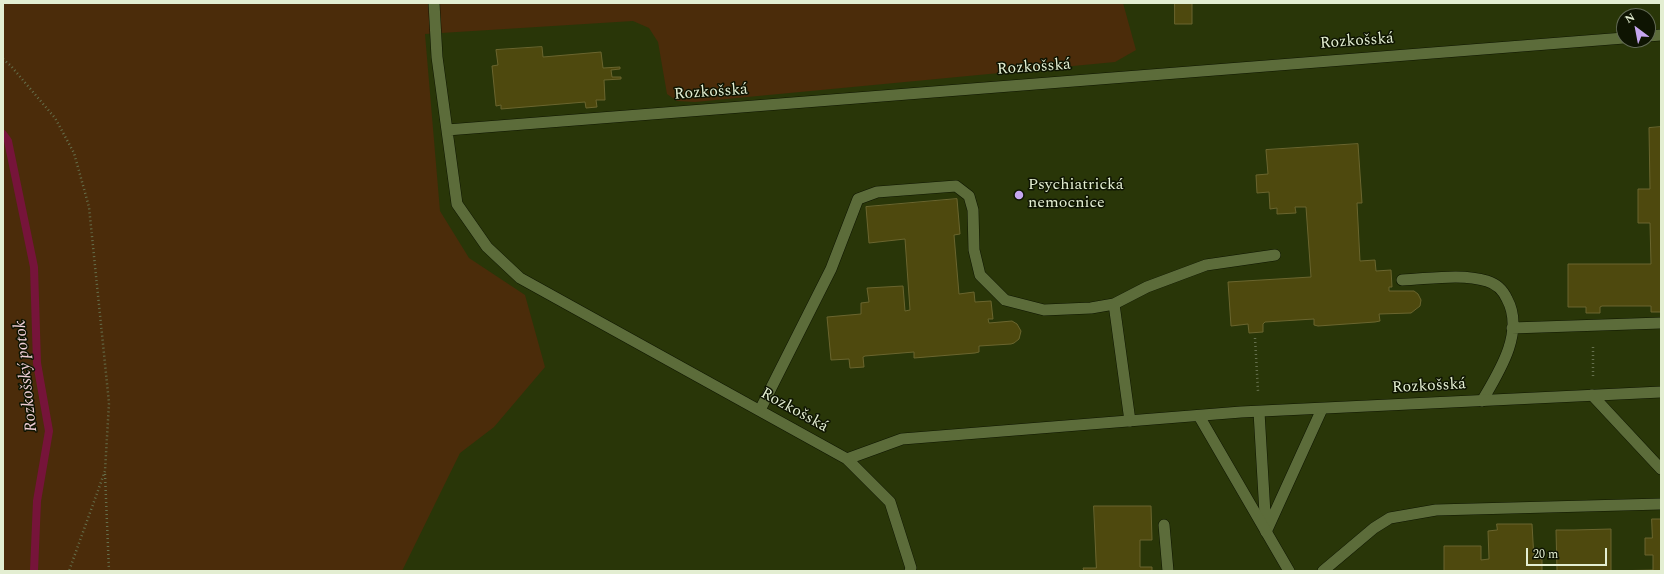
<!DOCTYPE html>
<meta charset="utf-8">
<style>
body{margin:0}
#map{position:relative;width:1664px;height:574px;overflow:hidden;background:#232e07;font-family:Spectral,serif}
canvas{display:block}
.frame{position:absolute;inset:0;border:4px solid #e3eed2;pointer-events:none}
.north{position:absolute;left:1616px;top:8px;width:40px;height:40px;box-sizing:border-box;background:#0e1402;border:1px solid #636b55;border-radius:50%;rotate:328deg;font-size:11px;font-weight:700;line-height:16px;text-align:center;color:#e3eed2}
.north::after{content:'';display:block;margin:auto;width:14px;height:18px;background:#c6a6f0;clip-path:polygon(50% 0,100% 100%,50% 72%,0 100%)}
.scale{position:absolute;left:1526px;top:548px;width:81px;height:18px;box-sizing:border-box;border:2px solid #e3eed2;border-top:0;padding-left:5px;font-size:12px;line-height:14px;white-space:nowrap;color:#e3eed2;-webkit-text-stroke:3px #0e1402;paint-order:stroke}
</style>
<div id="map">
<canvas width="1664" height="574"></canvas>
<div class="frame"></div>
<div class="north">N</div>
<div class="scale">20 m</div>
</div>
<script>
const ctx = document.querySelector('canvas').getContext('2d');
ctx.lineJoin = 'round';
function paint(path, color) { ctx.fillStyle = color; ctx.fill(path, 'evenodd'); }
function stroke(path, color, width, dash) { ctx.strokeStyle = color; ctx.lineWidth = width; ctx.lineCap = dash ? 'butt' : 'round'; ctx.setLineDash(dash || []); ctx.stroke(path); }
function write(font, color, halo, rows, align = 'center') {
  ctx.font = font + ' Spectral,serif'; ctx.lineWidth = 3; ctx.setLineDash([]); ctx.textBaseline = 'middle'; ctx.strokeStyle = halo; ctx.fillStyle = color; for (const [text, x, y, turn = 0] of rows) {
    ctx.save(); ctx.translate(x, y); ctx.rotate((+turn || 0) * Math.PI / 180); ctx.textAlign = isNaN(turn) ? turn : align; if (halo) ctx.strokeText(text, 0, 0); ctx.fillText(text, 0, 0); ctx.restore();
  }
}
paint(new Path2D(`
 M384,3H1661V571H284ZM1624,16H1648V40H1624Z`), '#293608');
paint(new Path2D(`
 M3,3H1123L1136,50L1115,62L695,102L677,101L667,94L658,42L649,28L633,21L425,34L440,211L469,258L525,295L545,367L494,427L460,453L402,571H3Z`), '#4b2c0a');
stroke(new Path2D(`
 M3,134L8,141L34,267L37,363L49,431L37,501L34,571`), '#76143a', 8);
const building = new Path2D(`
 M1175,3H1192V24H1175Z
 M542,47L543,57L601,52L603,68L620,67V69L611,70L612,77H621V79L604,80L605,100H596L597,107L586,108L585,102L501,109V105L496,106L492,66L498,65L496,50Z
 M1661,127V312H1651V306H1602L1600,307V313H1586V307H1568V264H1651L1650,223H1638V189H1650L1649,128Z
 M1358,144L1362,203H1357L1360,261L1375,260L1376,271L1391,270L1392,287H1389V291H1414L1418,294L1421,300L1420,306L1411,313L1379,314L1380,321L1375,322L1318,326L1314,325V319L1265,322L1263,324V332L1249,333L1248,324L1231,326L1228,282L1311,277L1306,207H1295L1296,213L1277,214V208L1270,209L1269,192L1257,193L1256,175L1268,174L1266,150Z
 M957,199L960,234L954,235L959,294L974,292L975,302L991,301L993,319H988L989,323L1012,321L1017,324L1021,331L1019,339L1014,343L1011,344L979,346V352L975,353L914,358V352L865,356L863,357L864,367L850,368L849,359L831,360L827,317L861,314V303L869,302L867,288L903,286L905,311L910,310L905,239L869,243L866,207Z
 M1094,506H1151L1152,540H1140V567H1152V571H1084L1083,568H1096Z
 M1652,519H1661V571H1543H1557L1556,530H1574L1611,529V571L1653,570V555H1645V538H1652Z
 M1497,524H1532L1534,559H1542V571H1444V546H1481V560L1489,559L1488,531L1497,530Z`);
paint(building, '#4e490e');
stroke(building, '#6a652e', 1);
const service = new Path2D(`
 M1402,280C1429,279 1461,273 1487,281C1497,284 1503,290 1507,299C1525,332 1499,372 1482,401
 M1114,304L1130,421
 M1512,328L1661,323
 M1592,395L1661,469
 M760,410L831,269L858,199L877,192L956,186L969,196L973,210L974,250L980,275L1005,300L1044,310L1091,308L1114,304L1147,287L1206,265L1275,255
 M1259,412L1266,531
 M1164,525L1168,571
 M1266,532L1322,409
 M1323,571L1374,528L1390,518L1436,510L1661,504`);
const minor = new Path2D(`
 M434,3L437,57L457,204L487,247L520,278L847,459L890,502L911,568L910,571
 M1648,36L1661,35
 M447,130L1624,38
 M1199,416L1289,571
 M847,459L902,439L1241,412L1661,392`);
stroke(service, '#0e1500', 12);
stroke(minor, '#0e1500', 12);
stroke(new Path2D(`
 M3,59L11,66L55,118L74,153L89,207L109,403L105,471L69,571
 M1255,338L1258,391
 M1593,376V345
 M105,474L109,571`), '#65704d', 2.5, [1, 3]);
stroke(service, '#5c6c3a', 11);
stroke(minor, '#5c6c3a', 11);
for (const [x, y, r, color] of [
 [1019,195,5,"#c6a6f0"]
]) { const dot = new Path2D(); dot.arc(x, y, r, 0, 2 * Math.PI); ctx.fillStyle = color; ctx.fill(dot); stroke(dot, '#0e1402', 1.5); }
write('16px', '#e3eed2', '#0e1402', [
 ["Rozkošská",1357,42,-4],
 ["Rozkošská",1034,68,-4],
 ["Rozkošská",711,93,-4],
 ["Rozkošská",1429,387,-3],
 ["Rozkošská",794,411,29]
]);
write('16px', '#e3eed2', '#0e1402', [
 ["Psychiatrická",1028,186],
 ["nemocnice",1028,204]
], 'left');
write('italic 17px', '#f1cfd6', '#0e1402', [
 ["Rozkošský potok",27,376,-96]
]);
</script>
